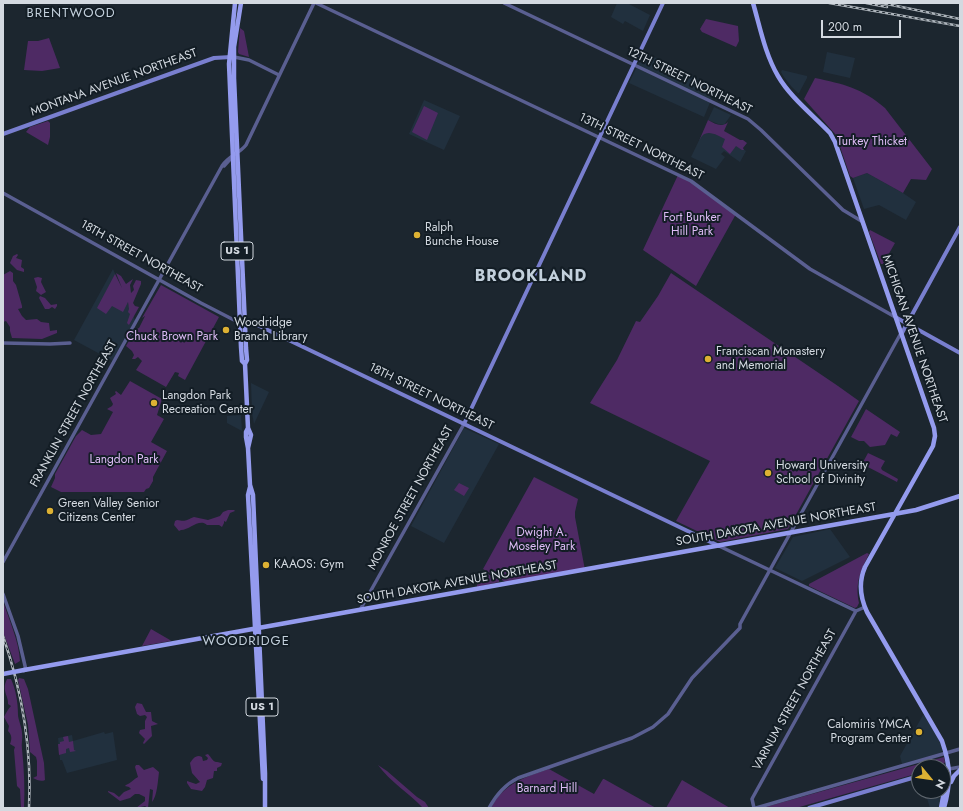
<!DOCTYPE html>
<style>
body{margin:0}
#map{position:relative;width:963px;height:811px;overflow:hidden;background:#1c262f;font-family:Jost,sans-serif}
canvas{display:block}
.frame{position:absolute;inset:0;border:4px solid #d3d9e0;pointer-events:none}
.north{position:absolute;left:911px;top:759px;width:40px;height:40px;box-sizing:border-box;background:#131d25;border:1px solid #606870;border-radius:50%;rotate:119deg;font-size:11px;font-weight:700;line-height:16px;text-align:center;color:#d3d9e0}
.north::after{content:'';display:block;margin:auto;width:14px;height:18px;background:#ddb133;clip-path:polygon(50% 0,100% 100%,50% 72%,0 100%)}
.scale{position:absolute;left:821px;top:20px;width:80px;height:18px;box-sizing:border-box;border:2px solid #d3d9e0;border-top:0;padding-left:5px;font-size:12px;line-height:14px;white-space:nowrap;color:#d3d9e0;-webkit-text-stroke:3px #131d25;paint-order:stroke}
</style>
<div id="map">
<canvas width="963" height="811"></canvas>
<div class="frame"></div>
<div class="north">N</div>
<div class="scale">200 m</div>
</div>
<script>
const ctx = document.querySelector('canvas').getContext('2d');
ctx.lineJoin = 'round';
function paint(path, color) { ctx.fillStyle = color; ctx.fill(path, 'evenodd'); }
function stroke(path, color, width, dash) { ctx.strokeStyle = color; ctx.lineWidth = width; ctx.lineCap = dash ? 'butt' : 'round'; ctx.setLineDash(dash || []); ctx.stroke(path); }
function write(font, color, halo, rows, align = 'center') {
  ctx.font = font + ' Jost,sans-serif'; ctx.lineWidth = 4; ctx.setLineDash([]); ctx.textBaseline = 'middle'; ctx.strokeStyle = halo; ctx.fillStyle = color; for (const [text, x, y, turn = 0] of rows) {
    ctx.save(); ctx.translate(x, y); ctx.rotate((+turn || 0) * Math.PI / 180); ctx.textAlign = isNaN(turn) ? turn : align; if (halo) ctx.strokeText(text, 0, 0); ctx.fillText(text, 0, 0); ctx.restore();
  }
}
paint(new Path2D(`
 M617,3H627L650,15L643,31L625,21L623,24L611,17Z
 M644,52L716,88L704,117L629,83Z
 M827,52L855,58L850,78L823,72Z
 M782,70L807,76V78L799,93H798L791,86L784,77L781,72Z
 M424,100L460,116L444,150L409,134Z
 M714,107L731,115L724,125L718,124L708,120Z
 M707,124L734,137L745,145L742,148L746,151L740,162L724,151L721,154L725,157L716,169L691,157Z
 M867,173L903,193L916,202L906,220L879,205L864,209L853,178Z
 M113,269L135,320L113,361L74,340Z
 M251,383L269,392L254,424L252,413Z
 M241,415L242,431L227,423V416Z
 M464,428L499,444L444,543L411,526Z
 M830,529L850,557L802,581L775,568L793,537Z
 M923,715L926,716L938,737L942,748V751L940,753L902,764L900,756Z
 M104,732L105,734L113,732L117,760L67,773L62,760H60L58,738L72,735L73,741Z
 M926,795L942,799L940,808H930Z`), '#21303e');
paint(new Path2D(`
 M706,19L738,26L739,41L736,47L702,32L700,29Z
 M240,28L244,31L249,57L239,54L238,52Z
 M49,38L60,68L42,71L24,70L28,41H38Z
 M815,78C843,84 862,88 885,108L932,169L926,180L911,179L903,193L867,173L853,178L850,176L836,135L804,99Z
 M424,106L438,113L427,140L412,132Z
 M708,120C715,124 722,128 728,122L724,131L740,140H743L747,143L743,148L744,150H742L736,146L730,154L722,147L725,139C719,136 708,129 702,136C701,137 700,139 699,141Z
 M48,121L50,123V137L48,145L26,132L30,127Z
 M678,175L694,183L736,214L696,286L643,250Z
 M870,230L895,243L883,264H881L869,232Z
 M17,254L18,255L16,258L22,260L21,267L24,269V272L17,270L10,263L13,256Z
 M10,271L13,273V281L16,285L22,306V308L18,309L22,316L26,320L37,319L41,322L49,323L50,331L57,330V333L42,339L12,338L10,331V327L6,321L3,322V275Z
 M116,273L121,276L126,284L133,279L130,285L131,293L134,290L133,286L136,280L141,281V284L133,303L135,306L139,307L129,325L127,323L130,314L128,312L129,309L128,302L123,312L112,306L106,314L97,308L115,274L122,288Z
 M671,273L838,386L859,401L788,529L720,542L676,521L710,461L590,403L617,360L636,321L640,322L658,296Z
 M38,277L42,278L41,282L46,292L41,295L36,291L37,287L34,278Z
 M161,285L219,317L185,380L178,376L179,373L175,372L166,387L136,370L142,361L138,357L135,359H132L134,355L132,351L126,346L136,329L139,328L145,316L142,318Z
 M40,296L45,298L51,305L57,304V306L55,309L52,307L49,309H45L39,298Z
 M130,381L162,399L157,415L164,419L151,442L167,451L153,477V481L149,488L146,489L144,492H61L51,487L55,478V474L76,436L82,430L91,435L101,434L113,412L107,409L112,406L113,404L110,398L116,394L115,392L116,391L121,395Z
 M866,409L900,432L897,437L891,434L885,445L870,447L864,441H859L851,437Z
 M868,453L885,461L881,468L882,470L898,479L897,482L862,464Z
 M534,477L578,499L575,512V517L585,570L509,584L483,569Z
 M459,483L469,488L464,496L454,490Z
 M228,510H234L235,511L230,513L226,522L224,521V523L222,527L219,525H207C199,518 190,530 181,530L179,531L174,525L175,521L177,520C186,522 186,520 194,517L208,520L220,516L223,512Z
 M867,553L869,554C860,572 855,583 859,603L857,607L855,608L809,586V584Z
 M484,572L499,580V582L477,587V585Z
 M3,601C9,620 19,641 20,661L15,664L3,632Z
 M151,629L170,640L171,641L142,646Z
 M19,678L24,679L28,689L44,763L45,780C41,782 37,780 33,778L37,776V761L36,757L30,752L28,725L18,680Z
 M7,679H11C16,690 18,703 18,715C18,719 22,728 22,733C23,738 21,744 22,749C24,768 25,789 24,808H21L20,789L17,786L14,750L15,747L10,744C12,739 12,735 8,731L9,726L4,717C6,713 8,709 11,706L8,704C9,696 1,691 7,679Z
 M137,703L142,704L146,712H151L152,721L158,724L151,726L152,736L144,744L143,743L145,739L139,733L140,730L145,729V721L147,717L145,715L140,716L137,714L135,707Z
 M68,736L69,742L73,741L74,750L76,751L70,752L69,748L66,749V753L59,755L58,744H60V742L64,741L63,737Z
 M208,754C215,762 211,761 222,763L221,766L217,768V771H214L213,778L207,780L205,787L202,791L191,789L187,783V781L196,784L200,782L192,773L190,763C193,759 196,754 202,757L203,761L207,760L208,758L205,755Z
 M944,757L945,762L942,766L919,767V773L796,808H762Z
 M136,765H139L144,770L153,767L159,772C158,780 157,797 152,802L153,790L150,789L148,808L145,806L136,808L145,801V797L139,794H135L130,798L120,801L108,792V791L114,793L119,797L124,792L131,789L129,787L125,786L126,785C131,783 134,779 138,777L135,767Z
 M378,765L387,771L417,797L425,802L429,808H423C409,793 390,782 378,765Z
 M549,769L594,794L603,779H604L656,808H491C503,784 525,777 549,769Z
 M682,780L730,808H666Z`), '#4e2a64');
stroke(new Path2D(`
 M316,3L691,181L810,269L897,318
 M504,3L748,119L761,130L843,210L863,222
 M234,57L249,60L279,75
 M224,166L233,156
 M3,193L201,303L234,320L240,321
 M3,343L50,344L70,343
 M719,546L856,611
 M3,562L222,166C228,156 239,154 246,145L314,3
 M3,594L18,636L26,670
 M360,610L464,424
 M949,769L960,767
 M489,808C496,795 504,785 518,778L632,738L653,727L668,714L692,678L740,628V624L901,333
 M754,808L752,799L753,797L856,611L865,607
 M756,808L960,749`), '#5a5f91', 3.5);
stroke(new Path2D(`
 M3,134L214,58L231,57
 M897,318L960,353
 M240,321L251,322L719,546
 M902,333L960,227
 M464,424L663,3
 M809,808L919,776`), '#797fcf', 4);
stroke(new Path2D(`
 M235,3L229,64L241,347L242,361L245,364
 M241,3L234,47V78L246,348L247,360L245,364L248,428L246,432V437L248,448L250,485L253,495L265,773V808
 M753,3C760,27 765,54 778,76C790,97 813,115 830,133L835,142L934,428L935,436L933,446L865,567C858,583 860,597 867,612L942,741C951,767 951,782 944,808
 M248,428L251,435L248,448
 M250,487L248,495L263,779
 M24,670L894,514L916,510L960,496
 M951,782L954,776L960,770
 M941,808L947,776`), '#949bee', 4.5);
const rail = new Path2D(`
 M829,3L960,26
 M866,3L887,7
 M882,3L960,19
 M3,636C22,691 32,750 29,808`);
stroke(rail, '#adb4bb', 2.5);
stroke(rail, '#131d25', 1, [3]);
stroke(new Path2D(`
 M3,674L24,670`), '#949bee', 4.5);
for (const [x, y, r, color] of [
 [417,235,4,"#ddb133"],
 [226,330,4,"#ddb133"],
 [708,359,4,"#ddb133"],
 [154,403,4,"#ddb133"],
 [768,473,4,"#ddb133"],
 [50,511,4,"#ddb133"],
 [266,565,4,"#ddb133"],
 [919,732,4,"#ddb133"]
]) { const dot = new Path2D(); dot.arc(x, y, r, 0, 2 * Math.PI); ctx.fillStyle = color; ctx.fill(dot); stroke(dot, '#131d25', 1.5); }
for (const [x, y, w] of [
 [237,251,32],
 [262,707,32]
]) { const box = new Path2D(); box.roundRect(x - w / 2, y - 9, w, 18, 3); ctx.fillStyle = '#131d25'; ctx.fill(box); stroke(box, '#d3d9e0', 1); }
write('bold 11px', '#d3d9e0', null, [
 ["US 1",237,251],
 ["US 1",262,707]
]);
write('12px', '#d3d9e0', '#131d25', [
 ["12TH STREET NORTHEAST",689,81,26],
 ["MONTANA AVENUE NORTHEAST",114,83,-20],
 ["13TH STREET NORTHEAST",641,147,26],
 ["18TH STREET NORTHEAST",141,257,29],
 ["MICHIGAN AVENUE NORTHEAST",914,339,71],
 ["18TH STREET NORTHEAST",431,397,26],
 ["FRANKLIN STREET NORTHEAST",74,414,-61],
 ["MONROE STREET NORTHEAST",411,498,-61],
 ["SOUTH DAKOTA AVENUE NORTHEAST",776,525,-10],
 ["SOUTH DAKOTA AVENUE NORTHEAST",457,583,-10],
 ["VARNUM STREET NORTHEAST",795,700,-61]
]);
write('12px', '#ddbbf5', '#131d25', [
 ["Turkey Thicket",872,142],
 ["Fort Bunker",692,218],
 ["Hill Park",692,232],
 ["Chuck Brown Park",172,337],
 ["Langdon Park",124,460],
 ["Dwight A.",542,533],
 ["Moseley Park",542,547],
 ["Barnard Hill",547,789]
]);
write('12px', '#d3d9e0', '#131d25', [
 ["Ralph",425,228],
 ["Bunche House",425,242],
 ["Woodridge",234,323],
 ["Branch Library",234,337],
 ["Franciscan Monastery",716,352],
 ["and Memorial",716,366],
 ["Langdon Park",162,396],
 ["Recreation Center",162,410],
 ["Howard University",776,466],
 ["School of Divinity",776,480],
 ["Green Valley Senior",58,504],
 ["Citizens Center",58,518],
 ["KAAOS: Gym",274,565],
 ["Calomiris YMCA",911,725,"right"],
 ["Program Center",911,739,"right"]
], 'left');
ctx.letterSpacing = '1px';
write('13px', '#c3d0dc', '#131d25', [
 ["BRENTWOOD",71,14],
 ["WOODRIDGE",246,642]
]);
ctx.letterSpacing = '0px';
ctx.letterSpacing = '1px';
write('bold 16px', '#c3d0dc', '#131d25', [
 ["BROOKLAND",531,277]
]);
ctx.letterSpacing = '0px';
</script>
